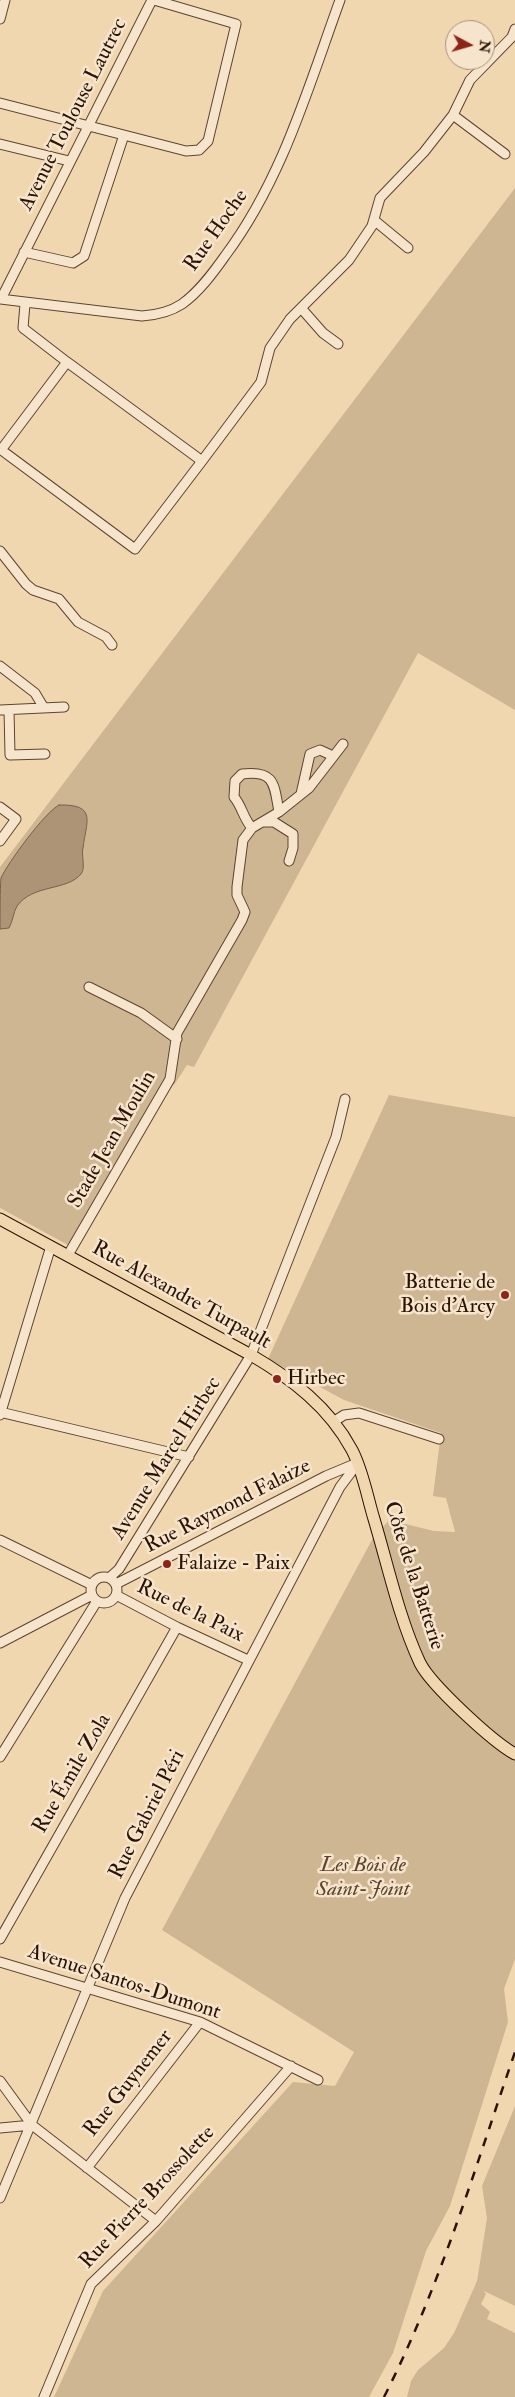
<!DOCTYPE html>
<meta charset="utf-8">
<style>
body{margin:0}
#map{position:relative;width:515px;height:2397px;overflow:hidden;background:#f1d7b0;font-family:"IM FELL Double Pica",serif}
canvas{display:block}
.north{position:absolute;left:445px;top:20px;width:50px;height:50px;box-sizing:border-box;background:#f6e5cc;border:1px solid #a4917c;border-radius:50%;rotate:96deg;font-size:14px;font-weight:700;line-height:20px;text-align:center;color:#2a1305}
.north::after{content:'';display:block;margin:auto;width:18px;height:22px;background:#8f2418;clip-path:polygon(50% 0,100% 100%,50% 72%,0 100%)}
</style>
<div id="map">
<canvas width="515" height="2397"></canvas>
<div class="north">N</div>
</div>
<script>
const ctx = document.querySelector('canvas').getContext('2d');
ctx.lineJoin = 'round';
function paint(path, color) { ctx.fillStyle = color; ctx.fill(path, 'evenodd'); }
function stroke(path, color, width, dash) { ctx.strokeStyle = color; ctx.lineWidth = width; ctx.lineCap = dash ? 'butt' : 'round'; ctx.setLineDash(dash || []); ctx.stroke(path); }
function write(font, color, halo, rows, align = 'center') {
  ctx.font = font + ' "IM FELL Double Pica",serif'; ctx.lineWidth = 5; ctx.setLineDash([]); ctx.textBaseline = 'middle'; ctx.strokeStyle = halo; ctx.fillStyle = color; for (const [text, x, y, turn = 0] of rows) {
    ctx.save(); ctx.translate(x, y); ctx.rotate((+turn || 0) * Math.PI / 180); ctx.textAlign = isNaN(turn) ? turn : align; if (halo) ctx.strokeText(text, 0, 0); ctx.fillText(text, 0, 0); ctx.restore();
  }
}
paint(new Path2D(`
 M515,188V710L418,653L194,1067L187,1065L174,1085L164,1080L68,1245L0,1208V867Z
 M389,1095L515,1117V1959L504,1989L508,2022L450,2206L426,2251L393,2353L369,2397H54L103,2291L293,2082L335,2086L354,2052L162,1930L373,1538L389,1520L434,1531L455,1532L446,1498L433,1496L441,1433L344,1400L268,1359Z
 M515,2106V2306L484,2291L486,2294L481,2304L490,2312L487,2319L515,2333V2397H407L411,2381L418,2370L444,2348L454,2333L477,2281L487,2218L482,2186Z`), '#cfb693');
const water = new Path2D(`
 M59,805C98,804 86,822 83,848C81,855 86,868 81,874C67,891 33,884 17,906C13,913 13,921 9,928L0,929C0,917 0,888 1,878C7,864 45,812 59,805Z`);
paint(water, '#ad9476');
stroke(water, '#796049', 1);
const minor = new Path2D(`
 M0,19L5,0
 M0,103L186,151L199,150L208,141L236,24L154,0
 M453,115L505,154
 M0,144L69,161
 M374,220L408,248
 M24,252L73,263L84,256L124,135
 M0,299L142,316C156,315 170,312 182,304C199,292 213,273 225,256C282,180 308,88 340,0
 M1,299L152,0
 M301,308L323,333L338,344
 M0,449L135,549L202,461L67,362L23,328L25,304
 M1,450L67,362
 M202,461L261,382L270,348L290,319L349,260L372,226L380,198L424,152L453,115L470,80L512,37L515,29
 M0,551L26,584L33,590L59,599L78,622L106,637L112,645
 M0,666L35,693L44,708
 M0,710L64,707
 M9,710L10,755L45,754
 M301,794L310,754L320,750L333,756
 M0,807L16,819L0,841
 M263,822H274L293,834V848L289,861
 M252,828C243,818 242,806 234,797L235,781L242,774C275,770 274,784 279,812
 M89,987L141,1013L177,1039
 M68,1255L170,1079L177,1033L242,920L245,912L237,895V887L243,840L252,828L279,812L309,788L343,744
 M0,1412L189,1457
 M0,1415L51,1246
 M333,1422L344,1415L359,1413L439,1439
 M0,1540L92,1585
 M91 1590a13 13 0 1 1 26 0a13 13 0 1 1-26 0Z
 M109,1578L119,1569L251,1355L336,1137L345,1099
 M116,1584L326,1476L357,1463
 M116,1595L177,1627L248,1660
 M0,1643L92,1595
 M0,1757L97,1601
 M0,1939L177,1627
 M0,1962L200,2022L318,2080
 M0,2081L32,2125L156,2221
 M0,2128L32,2125
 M87,2168L200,2022
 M0,2198L125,1898L340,1487L358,1463
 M44,2397L91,2284L156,2221L291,2066`);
const major = new Path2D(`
 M0,1219L251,1355C292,1379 329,1407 352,1450C363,1471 367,1496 374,1519C388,1566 399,1618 420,1663C431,1685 493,1742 515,1754`);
stroke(minor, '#5c4430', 11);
stroke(major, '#2a1305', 13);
stroke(minor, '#f6e5cc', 9);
stroke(major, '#f1d7b0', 11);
stroke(new Path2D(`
 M384,2397C440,2287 475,2168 515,2052`), '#2a1305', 2.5, [9, 9]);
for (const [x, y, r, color] of [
 [505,1295,5,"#8f2418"],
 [277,1379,5,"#8f2418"],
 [167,1564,5,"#8f2418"]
]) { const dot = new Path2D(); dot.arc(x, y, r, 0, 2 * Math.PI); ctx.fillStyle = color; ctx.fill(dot); stroke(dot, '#f6e5cc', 2); }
write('21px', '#2a1305', '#f6e5cc', [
 ["Avenue Toulouse Lautrec",74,115,-63],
 ["Rue Hoche",217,231,-55],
 ["Stade Jean Moulin",113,1140,-60],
 ["Rue Alexandre Turpault",181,1296,29],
 ["Avenue Marcel Hirbec",167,1459,-58],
 ["Rue Raymond Falaize",228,1507,-27],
 ["Côte de la Batterie",413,1576,72],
 ["Rue de la Paix",190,1612,26],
 ["Rue Émile Zola",73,1774,-60],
 ["Rue Gabriel Péri",148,1815,-63],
 ["Avenue Santos-Dumont",124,1983,18],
 ["Rue Guynemer",129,2084,-52],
 ["Rue Pierre Brossolette",148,2198,-47]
]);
write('21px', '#2a1305', '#f6e5cc', [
 ["Batterie de",495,1283,"right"],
 ["Bois d'Arcy",495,1307,"right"],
 ["Hirbec",287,1379],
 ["Falaize - Paix",177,1564]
], 'left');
write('italic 21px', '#5c4430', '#f6e5cc', [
 ["Les Bois de",363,1866],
 ["Saint-Joint",363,1890]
]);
</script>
